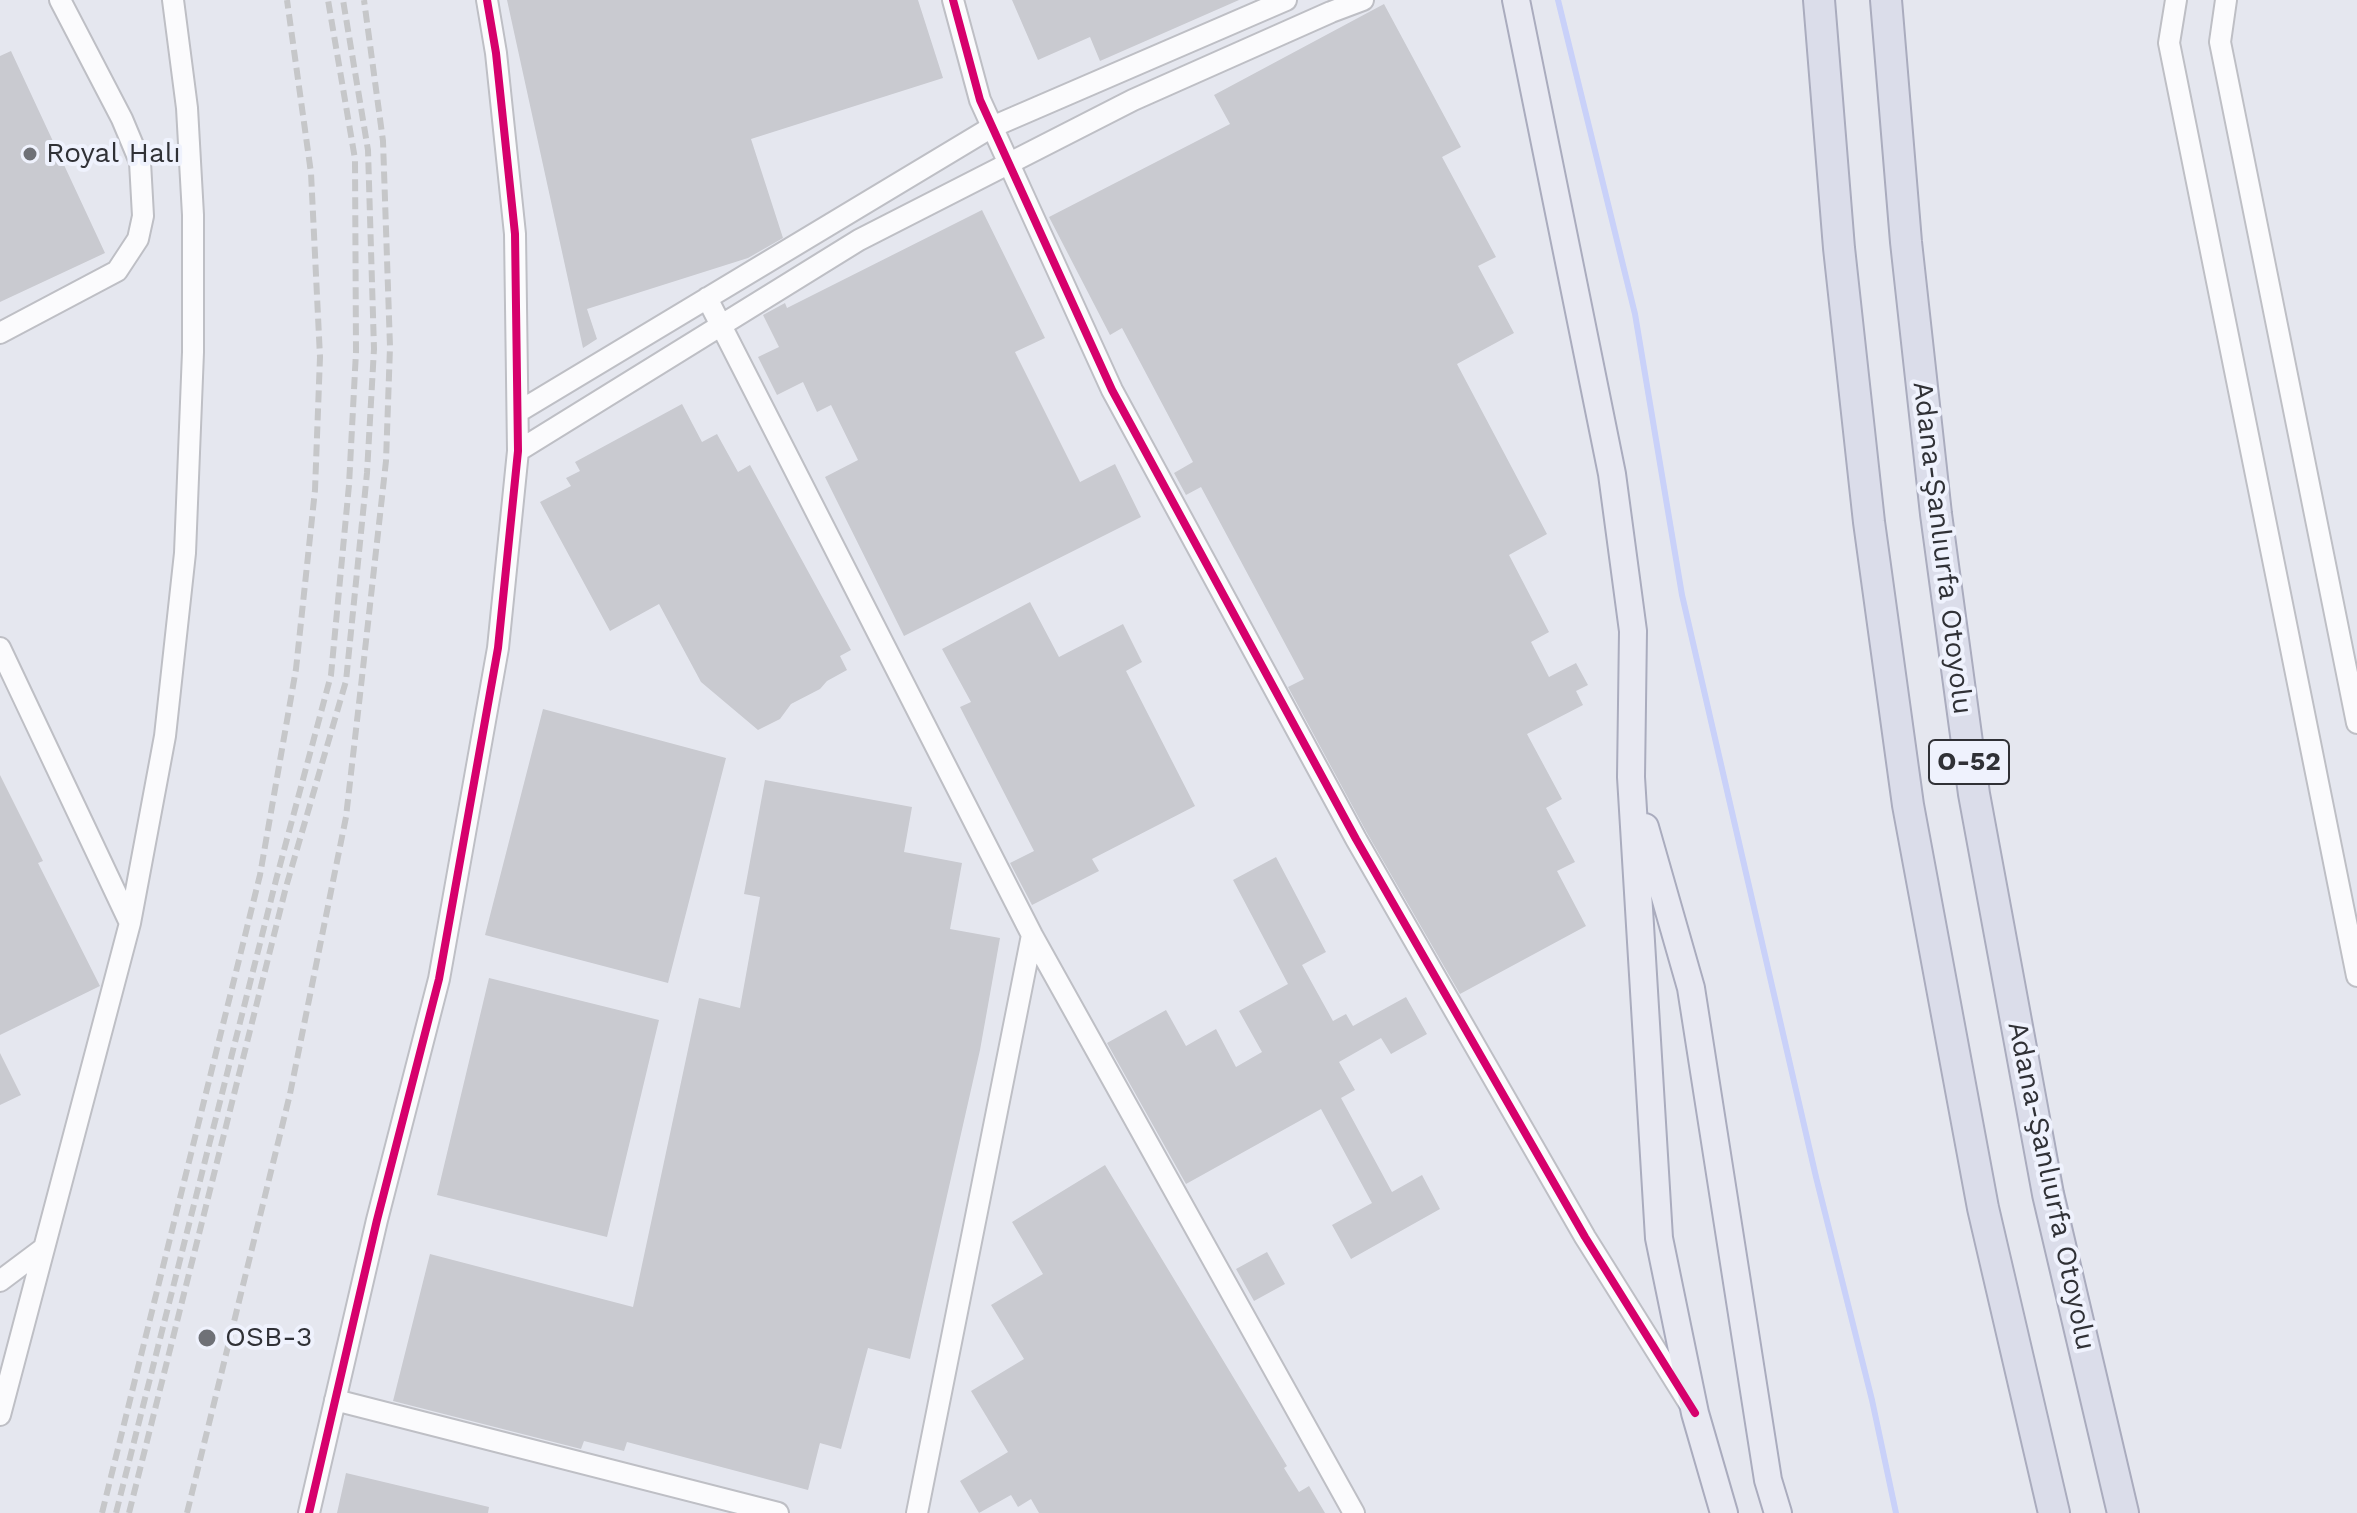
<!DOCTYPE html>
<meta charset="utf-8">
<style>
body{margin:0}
canvas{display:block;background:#e5e7ef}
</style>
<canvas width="2357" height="1513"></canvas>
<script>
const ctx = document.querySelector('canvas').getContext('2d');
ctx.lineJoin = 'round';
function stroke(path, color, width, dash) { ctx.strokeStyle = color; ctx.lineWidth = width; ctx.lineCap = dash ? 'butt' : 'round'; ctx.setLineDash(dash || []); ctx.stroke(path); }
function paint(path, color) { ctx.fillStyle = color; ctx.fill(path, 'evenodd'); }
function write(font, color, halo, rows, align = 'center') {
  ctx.font = font + ' "Work Sans",sans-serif'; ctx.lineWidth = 8; ctx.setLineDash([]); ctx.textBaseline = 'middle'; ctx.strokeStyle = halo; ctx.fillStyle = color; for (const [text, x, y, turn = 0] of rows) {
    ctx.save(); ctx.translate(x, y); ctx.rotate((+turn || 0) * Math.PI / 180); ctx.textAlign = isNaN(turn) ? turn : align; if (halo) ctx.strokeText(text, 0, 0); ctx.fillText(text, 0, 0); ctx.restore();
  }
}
stroke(new Path2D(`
 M1558,0L1635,314L1682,595L1816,1177L1872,1400L1896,1513`), '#c9d1f9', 6);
paint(new Path2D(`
 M507,0H918L943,78L751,139L783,238L748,258L587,309L597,339L583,348Z
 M1012,0H1239L1100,61L1090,37L1038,60Z
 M1384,4L1461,147L1442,157L1496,257L1478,266L1514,333L1457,364L1547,534L1509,555L1549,632L1531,642L1549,677L1576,663L1588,685L1576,691L1583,705L1527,734L1562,799L1546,808L1575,862L1557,871L1586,926L1460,994L1367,833L1288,687L1304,679L1201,487L1186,495L1174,473L1193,462L1122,328L1110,335L1049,217L1230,124L1214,95Z
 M11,51L105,253L0,302V56Z
 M982,210L1045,338L1015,352L1080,482L1115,464L1141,517L904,636L825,477L858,460L831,405L817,412L803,382L777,395L758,357L779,347L763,315L785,303L787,308Z
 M682,404L702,442L717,434L738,472L750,465L851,650L840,656L847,670L827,681L820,689L791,704L780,719L758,730L701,682L659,604L610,631L540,502L571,486L566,478L580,471L575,462Z
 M1030,602L1059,657L1123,624L1142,662L1126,671L1195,806L1092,859L1099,871L1032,905L1010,863L1034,851L960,707L971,702L942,649Z
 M543,709L726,758L668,983L485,935Z
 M0,775L43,861L38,863L100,986L0,1035Z
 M765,780L912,807L904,852L962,863L950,929L1000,938L980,1050L910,1359L868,1348L841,1449L820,1443L808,1490L627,1442L624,1451L584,1441L581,1449L393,1401L430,1254L633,1307L699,998L740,1008L760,897L744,894Z
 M1276,857L1326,952L1302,965L1333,1021L1346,1014L1353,1026L1406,997L1427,1034L1391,1054L1381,1038L1339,1062L1355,1090L1341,1098L1392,1192L1422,1175L1440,1209L1351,1259L1332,1225L1372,1203L1321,1109L1186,1184L1107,1043L1166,1010L1186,1046L1216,1029L1236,1067L1262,1052L1239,1011L1288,984L1233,880Z
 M489,978L659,1020L607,1237L437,1195Z
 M0,1053L21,1095L0,1105Z
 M1105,1165L1287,1466L1284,1468L1299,1492L1309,1486L1325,1513H1039L1031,1499L1018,1507L1011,1495L979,1513L960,1481L1008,1452L971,1391L1024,1359L991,1305L1043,1274L1012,1222Z
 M1267,1252L1285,1284L1254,1301L1236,1269Z
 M346,1473L489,1507L488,1513H337Z`), '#c9cad0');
const minor = new Path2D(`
 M953,0L980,100L1112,390L1356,839L1585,1237L1689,1403
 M2176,0L2169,43L2357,976
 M2226,0L2220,42L2357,723
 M707,298L1032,935L1354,1513
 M0,333L117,271L138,239L143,216L140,162L122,119L60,0
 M518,412L992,127L1286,0
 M518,451L859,240L1133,100L1331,12L1363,0
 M0,648L130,923
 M0,1281L44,1248
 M335,1400L778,1513
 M0,1415L130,923L165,736L185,553L193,352V215L187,108L173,0
 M309,1513L377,1220L439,979L498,648L518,451L515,234L496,53L487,0
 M917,1513L1032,935`);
const major = new Path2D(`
 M1516,0L1612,474L1633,631L1631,777L1659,1238L1695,1413L1724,1513
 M1645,827L1691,988L1768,1480L1778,1513`);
const highway = new Path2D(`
 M1819,0L1839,248L1869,522L1908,805L1983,1208L2054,1513
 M1886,0L1906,242L1936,514L1974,794L2048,1194L2123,1513`);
stroke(minor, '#bebfc5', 24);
stroke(major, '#aaacbe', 30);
stroke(highway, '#aaacbe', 34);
stroke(minor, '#fbfbfd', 20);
stroke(major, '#e8e9f2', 26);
stroke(highway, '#dbddea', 30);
stroke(new Path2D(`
 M102,1513L260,875L296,669L315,490L320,357L311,173L287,0
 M116,1513L276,880L331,675L349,485L356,352L355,159L328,0
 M129,1513L286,887L346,681L367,473L374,349L368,150L343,0
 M187,1513L290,1094L346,817L361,686L386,461L390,347L383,141L364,0`), '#c6c7c9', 6, [12, 6]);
stroke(new Path2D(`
 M953,0L980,100L1112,390L1356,839L1585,1237L1695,1413
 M309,1513L377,1220L439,979L498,648L518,451L515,234L496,53L487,0`), '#d6006c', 8);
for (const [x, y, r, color] of [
 [30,154,8,"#6f7177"],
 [207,1338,10,"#6f7177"]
]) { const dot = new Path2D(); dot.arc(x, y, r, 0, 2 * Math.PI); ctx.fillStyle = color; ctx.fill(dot); stroke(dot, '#eff2fd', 3); }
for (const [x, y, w] of [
 [1969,762,80]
]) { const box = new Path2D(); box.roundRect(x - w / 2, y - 22, w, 44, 6); ctx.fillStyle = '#eff2fd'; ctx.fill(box); stroke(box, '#303136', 2); }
write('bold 26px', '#303136', null, [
 ["O-52",1969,762]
]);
write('28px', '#303136', '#eff2fd', [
 ["Royal Halı",46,154],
 ["OSB-3",225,1338]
], 'left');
write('28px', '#303136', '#eff2fd', [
 ["Adana-Şanlıurfa Otoyolu",1942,548,83],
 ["Adana-Şanlıurfa Otoyolu",2051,1186,78]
]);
</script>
